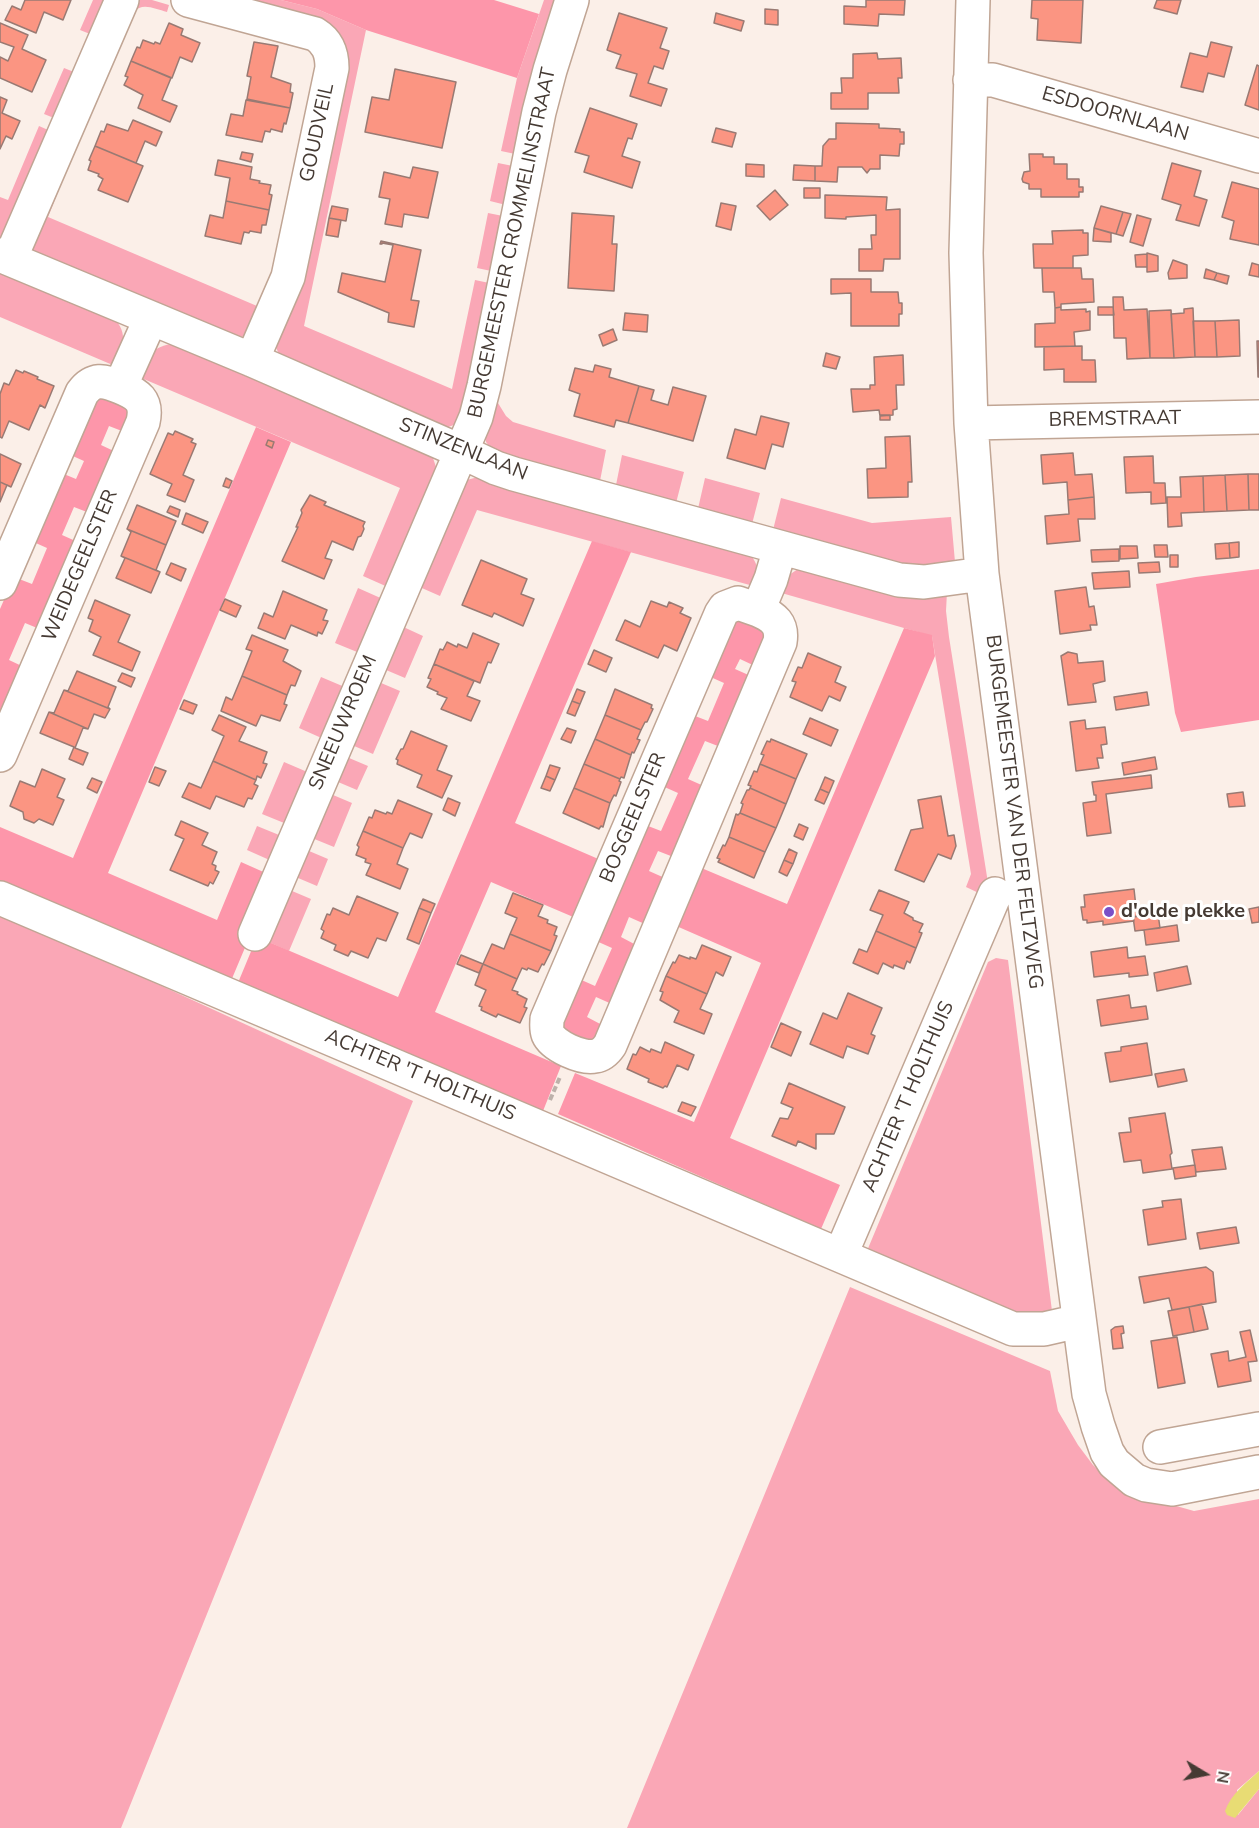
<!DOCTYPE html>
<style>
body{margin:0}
#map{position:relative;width:1259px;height:1828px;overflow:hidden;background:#fbefe8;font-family:"Nunito Sans",sans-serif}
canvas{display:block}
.north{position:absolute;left:1175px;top:1744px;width:60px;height:60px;-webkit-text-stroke:4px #fff;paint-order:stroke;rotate:100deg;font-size:16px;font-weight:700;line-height:24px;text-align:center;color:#453a33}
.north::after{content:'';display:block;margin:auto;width:21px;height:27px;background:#453a33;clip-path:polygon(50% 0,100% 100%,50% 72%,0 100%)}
</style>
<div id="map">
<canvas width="1259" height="1828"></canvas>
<div class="north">N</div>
</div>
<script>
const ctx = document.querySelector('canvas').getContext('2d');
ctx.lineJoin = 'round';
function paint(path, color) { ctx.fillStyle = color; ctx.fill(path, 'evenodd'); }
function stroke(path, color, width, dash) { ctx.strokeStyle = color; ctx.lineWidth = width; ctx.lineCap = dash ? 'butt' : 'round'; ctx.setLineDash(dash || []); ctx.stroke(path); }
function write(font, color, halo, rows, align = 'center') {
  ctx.font = font + ' "Nunito Sans",sans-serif'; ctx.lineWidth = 6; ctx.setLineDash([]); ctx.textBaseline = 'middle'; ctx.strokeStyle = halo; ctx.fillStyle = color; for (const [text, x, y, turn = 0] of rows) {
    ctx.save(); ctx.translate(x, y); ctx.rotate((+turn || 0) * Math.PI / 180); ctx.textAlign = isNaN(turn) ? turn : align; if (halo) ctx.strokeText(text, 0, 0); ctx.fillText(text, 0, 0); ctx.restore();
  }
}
paint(new Path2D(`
 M93,0H111L95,36L80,30Z
 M139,0H152L169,5L167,12C155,9 142,2 134,12L137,1Z
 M243,0H281L317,9L366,30L304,326L452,389L475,280L494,284L459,423L443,429L281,359L275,345L341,69Z
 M544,0H563L520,155L501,151L517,78Z
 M64,68L79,74L59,120L44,114Z
 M39,126L55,133L5,236L0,238V197L8,200Z
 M498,163L518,167L510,206L490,201Z
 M58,174L64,177L48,217L257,306L272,273L275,256L283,257L250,333L237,339L34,254L31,247Z
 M488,213L508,217L496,272L477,268Z
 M0,268L113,317C130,335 122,347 115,366L0,317Z
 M171,344L178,345L429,452L433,458L437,470L390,588L363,576L400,488L139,377C147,359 149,348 171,344Z
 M490,401L498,403L506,416L513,422L606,450L599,486L495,454L486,442L485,435Z
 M622,455L684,472L675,507L615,490Z
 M478,477L749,553C759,565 759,572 757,587L477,510L440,596L415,585L463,481Z
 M705,478L760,493L751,528L697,513Z
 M781,498L872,523L951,517L955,562L911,571L772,534Z
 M798,569L947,592L946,611L949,637L988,883L983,895L966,887L971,874L932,636L778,592L789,575Z
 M358,588L385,600L362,654L335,643Z
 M397,624L423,636L405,678L379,667Z
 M321,677L347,688L326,740L299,728Z
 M374,680L400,691L373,754L347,743Z
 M342,755L368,766L357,790L331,779Z
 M284,762L312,774L289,825L262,814Z
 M326,792L352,803L334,847L307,836Z
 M257,826L284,837L274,862L247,850Z
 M302,848L328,859L317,886L291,875Z
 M285,888L311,899L289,951L257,937Z
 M0,912L413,1101L121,1828H0Z
 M996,958L1008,960L1053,1319L1042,1323L864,1258L988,962Z
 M850,1287L1050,1371L1058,1411L1078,1445L1093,1465L1108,1479L1127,1490L1155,1500L1194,1511L1259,1499V1771L1237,1790L1238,1815L1259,1789V1828H627Z`), '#faa7b6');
paint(new Path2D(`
 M281,0H494L539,14L517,78L366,30L317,9Z
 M94,394L131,404L127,433L109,426L101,445L118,453L92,514L74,507L62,535L80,543L42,630L25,623L9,660L26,668L0,730V609L14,577L32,584L47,548L29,540L59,472L76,479L84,461L66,453Z
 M256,427L291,442L108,873L217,920L241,862L268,874L252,931L228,988L0,891V827L73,858Z
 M592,541L631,552L515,823L603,861L578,919L491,882L435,1012L561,1066L539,1121L235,990L257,937L398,997Z
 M1259,569V720L1181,732L1175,713L1156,584L1196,577Z
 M733,617L767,627L757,667L740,659L735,669L753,677L723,748L705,741L688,779L706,787L676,858L658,851L649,871L667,879L647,925L629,917L621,937L638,946L614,1005L596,997L587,1017L604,1026L597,1042L565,1037L559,1022L577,978L595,986L612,948L594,940L643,824L661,831L678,793L660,785L690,714L708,721L724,683L706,675Z
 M904,628L932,635L935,656L730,1138L840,1185L821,1229L558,1114L575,1073L694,1122L761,963L674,925L699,867L787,904Z`), '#fd96aa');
paint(new Path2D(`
 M1259,1771V1789L1235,1818L1227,1815L1225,1811C1231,1794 1246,1783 1259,1771Z`), '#e8dc74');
const building = new Path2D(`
 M25,0H71L63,20L44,12L36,33L5,20L12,6L21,10Z
 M866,0H905L904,15L879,14L878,26L844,24V6L866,7Z
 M1032,0H1083L1081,43L1037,40L1038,19L1031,18Z
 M1157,0H1181L1177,14L1154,8Z
 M765,9L778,10V25L765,24Z
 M619,13L667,28L660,48L669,51L663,69L654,66L648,83L667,89L661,106L630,96L637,74L616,68L621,55L607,50Z
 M716,13L744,21L741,31L714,23Z
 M0,23L28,35L22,49L46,60L32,92L0,78V57L8,61L14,47L0,42Z
 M169,23L183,29L181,35L200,43L192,62L180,57L172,78L131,61L137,47L140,48L143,40L154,44L155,42L160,44Z
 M254,42L278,46L271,77L291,84L290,92L293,93L290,108L247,99L251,77L247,76Z
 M1211,42L1232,47L1224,77L1208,73L1203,92L1181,87L1190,53L1207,57Z
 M877,53L878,59L901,58L902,78H898L899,93H868V109H831V93H842L841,78H853V54Z
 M131,61L171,78L162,100L177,106L170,122L138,108L143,95L124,85L128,77L125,76Z
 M1257,65L1259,66V110L1245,105Z
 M395,69L456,82L442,148L365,132L372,97L389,100Z
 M0,97L7,100L2,113L20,121L12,139L6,136L0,149Z
 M246,100L290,108L286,124L284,123L282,132L271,129L270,132L265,131L262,142L226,135L231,114L243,116Z
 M590,108L637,124L632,139L628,138L622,156L640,162L632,188L584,172L589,156L575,152Z
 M133,120L162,132L156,146L145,141L136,163L95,146L101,131L104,132L107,124L128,131Z
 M836,123L879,124V128L900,129V132H904V144H900L899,156L880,155V169H870L867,173L862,167H838L837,182L815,181V166H822L823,146L829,139H836Z
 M716,128L736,133L732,147L712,142Z
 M95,146L143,166L128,202L98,190L103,179L98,176L99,174L88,170L91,161L89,160Z
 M242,152L253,154L251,162L240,159Z
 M1029,154H1043V157H1054V164H1067V179H1079V187H1083V192H1079V197H1041V189H1029V184L1023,182L1022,179L1024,172L1030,171Z
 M218,160L252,167L250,179L260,181L259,183L271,185L269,194L272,195L269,210L226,201L230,178L215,175Z
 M1172,163L1201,171L1194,196L1207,200L1199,226L1176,220L1181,205L1162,199Z
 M746,164L764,165V177L746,176Z
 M794,165L815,166V181L793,180Z
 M413,167L438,172L428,218L404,214L402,227L385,224L390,199L379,197L384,172L410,178Z
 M1232,182L1259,189V245L1230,239L1234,221L1222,217Z
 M804,188H820V198H804Z
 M775,190L788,205L770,220L757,206Z
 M825,195L887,197L886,210L900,209V259H884L883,271H859V249H872L871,235H876V215L846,217V219L825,218Z
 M226,201L269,210L266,225H262L261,233L250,231L249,233L244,232L241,244L205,236L210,215L223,218Z
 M721,203L736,206L731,230L716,226Z
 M332,206L348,209L346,221L329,218Z
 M1101,206L1123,212L1116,234L1094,228Z
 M1123,212L1131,214L1123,236L1116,234Z
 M572,213L614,216L612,244H617L614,291L568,288Z
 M1137,215L1151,219L1143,246L1130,242Z
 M329,218L341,220L338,237L326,235Z
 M1094,228L1111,233V242L1093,241Z
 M1083,230V233H1088V255L1073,256V268H1034L1033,244H1053L1052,231Z
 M381,241L421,250L411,300L419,301L414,327L388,322L389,313L338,292L342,273L385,282L393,245L382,243V244H380Z
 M1147,253L1158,256V271L1147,272Z
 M1147,254V267H1136L1135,255Z
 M1173,260L1187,265V278L1169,279L1168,273Z
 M1252,263L1259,265V277L1249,275Z
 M1042,268H1081L1082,279H1093L1094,302L1061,304V307L1055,308L1054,292H1043Z
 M1206,269L1217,273L1214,280L1204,278Z
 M1217,273L1229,276L1227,284L1214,280Z
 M831,279H871V292H898L899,303H902V314H899V326H851V293L831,294Z
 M1113,297H1123L1124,310L1147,309L1150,358L1127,359L1126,338H1114Z
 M1061,307V310L1086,309V312L1090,311V330L1074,332L1075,346L1035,347V324L1055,323V308Z
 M1098,307H1113L1114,315H1098Z
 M1193,308L1195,357L1174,358L1171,314L1184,313V309Z
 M1171,310L1174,358H1150L1149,311Z
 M625,313L648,315L647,332L623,330Z
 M1239,320L1240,356L1217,357L1215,321Z
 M1193,321H1215L1217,357H1195Z
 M613,329L617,340L603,346L599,335Z
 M1257,341H1259V377H1258Z
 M1082,346V360H1095L1096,382H1064V369L1044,370V347H1035Z
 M826,353L840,357L836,369L823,366Z
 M903,355L904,385H896L897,409L893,410V415L880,416L879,410L853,412L851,389H870V385H875L874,357Z
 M595,365L611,369L609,377L639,386L628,423L616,420L614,427L574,416L580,394L569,390L575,368L593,372Z
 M16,370L23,373L24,371L38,377L37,379L54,386L45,408L40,405L29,430L9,421L2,438L0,437V394L4,383L9,385Z
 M639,386L654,390L651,400L668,405L673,387L706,396L693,441L628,423Z
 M880,415H890V420H880Z
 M761,416L789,423L783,447L772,444L765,469L727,458L735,429L756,435Z
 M175,431L193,439L191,442L196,444L183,475L194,480L185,502L167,495L172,484L150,474L168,433L173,435Z
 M910,436L912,482H908V497L868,498L867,469L886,468L885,437Z
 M268,440L274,442L272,448L266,445Z
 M1073,453L1075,475L1092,474L1094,497L1068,500L1067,482L1043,484L1041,455Z
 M0,454L21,464L11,487L0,482Z
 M1153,456L1154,483H1165L1166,503L1151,504V492L1126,493L1124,457Z
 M1248,474L1249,510L1227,511L1225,475Z
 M1248,474H1259V510H1249Z
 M1225,475L1227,511L1204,512L1203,476Z
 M1203,476L1204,512L1181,513L1182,526L1168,527L1167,497H1181L1180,477Z
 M226,478L232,481L229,488L223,486Z
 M0,482L11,487L7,485L0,502Z
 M310,495L326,502L324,505L365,522L363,526L364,529L361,536L358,537L353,550L332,541L325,558L332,560L324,579L282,561L298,527H296L302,513L301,510Z
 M1094,497L1095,519H1078L1080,541L1047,544L1045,516L1069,514L1068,500Z
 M137,505L176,521L166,545L127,529Z
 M170,506L180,510L178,517L167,512Z
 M186,513L208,522L203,533L182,524Z
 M127,529L166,545L156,570L160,572L121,556L131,532Z
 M1239,542V557L1230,558L1229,543Z
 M1229,543L1230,558L1216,559L1215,544Z
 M1154,545H1167L1168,557H1155Z
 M1120,546H1137L1138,558L1120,559Z
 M1119,549V561L1092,562L1091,550Z
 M1170,555H1178V567H1170Z
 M121,556L160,572L151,593L116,578L125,558Z
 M481,560L527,579L521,594L534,599L523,626L494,613L492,617L462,605Z
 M1159,562L1160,572L1139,573L1138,563Z
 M171,563L186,569L181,581L166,574Z
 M1129,571L1130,587L1094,589L1092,573Z
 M1086,587L1089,607L1094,606L1097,625H1090L1091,630L1060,634L1055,591Z
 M283,591L327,610L323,620L328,621L322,634L318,632L317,636L291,625L285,639L258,628L264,613L273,617Z
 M225,599L241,606L236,617L220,610Z
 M95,600L130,615L118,642L140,652L132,671L93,655L101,637L89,631L93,620L88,618Z
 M651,601L667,607L669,602L683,608L680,613L691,618L677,651L664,645L658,658L616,640L625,620L640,627Z
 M473,633L499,644L491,663L488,662L480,683L434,664L440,649L443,650L447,642L457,647L458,644L467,648Z
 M252,635L288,650L283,661L301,671L295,686L291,685L287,695L242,676L252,651L246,649Z
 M594,650L612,658L606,672L588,664Z
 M1068,652L1077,654L1078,663L1103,661L1105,681L1093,684L1096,702L1068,705L1061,656Z
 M808,653L841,667L835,682L846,687L840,701L829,696L822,711L790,697L796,682L792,681L798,667L802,668Z
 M434,664L474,681L467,696L480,701L471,721L441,709L447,698L437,694L438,692L427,687L431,679L428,678Z
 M77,671L116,687L108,707L110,709L64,690L68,691Z
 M122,673L135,678L131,687L118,681Z
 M242,676L287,695L284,704L287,705L280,721L261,715L256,726L221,711L226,697L232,700Z
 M577,689L585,692L580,704L572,701Z
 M615,689L652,705L651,708L653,709L647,722H645L641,730L605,715Z
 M64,690L110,709L105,718L94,714L88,729L49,712L54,713Z
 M1147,692L1149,705L1116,710L1114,697Z
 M184,700L197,705L193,714L180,709Z
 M572,701L580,704L575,716L567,713Z
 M49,712L88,729L83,728L75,748L88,753L83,765L69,759L74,747L40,733Z
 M219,715L246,727L239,741L267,752L263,763L267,764L261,778L257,776L256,780L213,761L224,736L212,730Z
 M605,715L641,730L637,739L640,740L634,753L632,752L631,755L595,739Z
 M810,718L838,730L831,746L803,734Z
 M1085,720L1086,729L1105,727L1107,744L1101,745L1103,758H1097L1099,768L1076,771L1070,722Z
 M567,728L576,731L571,743L561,739Z
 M411,731L447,746L437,770L452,776L442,798L417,787L422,775L397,764L398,760L396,759L401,749H403Z
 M595,739L631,755L624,778L621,777L620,779L584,764Z
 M771,739L807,754L796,779L760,764L764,755L761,754L767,741L770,742Z
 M1155,757L1157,769L1124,775L1122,763Z
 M213,761L256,780L254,784L258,786L252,799L248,798L244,807L216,796L210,809L182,797L189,783L201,788Z
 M584,764L620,779L619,781L621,782L616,796L614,795L610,803L574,788Z
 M760,764L796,779L786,804L750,788L751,786L748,785L754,771L757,772Z
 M550,765L560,768L555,780L546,776Z
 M155,767L166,771L159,786L149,782Z
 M42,769L65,779L57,797L64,800L53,825L39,819L34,823L24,819L23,812L10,806L20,781L35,787Z
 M1151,775L1152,788L1106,794L1111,833L1087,836L1083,803L1096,801V795H1094L1092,782Z
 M546,776L555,780L550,791L541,788Z
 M825,777L834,781L829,793L820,789Z
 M92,778L102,782L97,793L87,788Z
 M574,788L610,803L603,827L601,826L599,829L563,813Z
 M750,788L786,804L776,828L740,813L743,804L741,803L747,790H749Z
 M820,789L829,793L824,804L815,800Z
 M1243,792L1245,806L1229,807L1227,794Z
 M941,796L948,836L954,835L956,846L951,859L938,854L924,882L895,870L911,830L923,828L918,800Z
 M448,798L460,803L455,816L443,810Z
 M398,800L432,814L422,838L410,833L403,848L363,831L369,817L372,818L375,810L386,814L387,812L392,814Z
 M740,813L776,828L765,852L729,837L736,814L738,815Z
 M181,821L208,833L202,845L217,852L212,864L216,866L215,870L219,872L213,884L210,882L208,886L170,870L184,839L175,835Z
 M799,824L808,828L803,840L794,836Z
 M363,831L403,848L397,864L408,869L400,889L366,875L371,864L365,862L366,859L356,855L359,847L357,845Z
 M729,837L765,852L754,878L718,862L720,859L717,858L723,845L725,846Z
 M789,849L797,853L793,864L784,860Z
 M784,860L793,864L787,876L779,872Z
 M1134,889L1137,916L1133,917L1134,921L1103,925V921L1087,923V920H1083L1081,907H1085L1084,895Z
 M879,890L909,902L904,913L913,918V920L923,924L919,932L922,933L916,948L876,931L883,915L870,910Z
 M513,893L543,905L538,916L548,920L547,923L557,927L554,935L557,936L551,951L510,934L517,918L505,913Z
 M357,896L398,913L386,941L377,938L368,958L351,951L348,956L334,950L336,945L321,938L324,931L321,929L327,914L330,915L333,908L349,915Z
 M423,899L435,904L431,913L419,908Z
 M1259,907V922L1252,923L1249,909Z
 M419,908L431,913L419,944L407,939Z
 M1158,914L1160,928L1135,931L1133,917Z
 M1177,925L1179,941L1146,945L1144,930Z
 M876,931L916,948L910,963L907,961L904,969L894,965L893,968L883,963L878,974L853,963L859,949L867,952Z
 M510,934L551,951L544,965L542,964L538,972L528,968L527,970L522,968L517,979L483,964L492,944L504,949Z
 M702,945L731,957L723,976L716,972L707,994L666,976L673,962L675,963L679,955L690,959V957L696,959Z
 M1127,947L1128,958L1145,956L1148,975L1129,977V973L1094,977L1091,952Z
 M461,955L483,964L479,973L457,964Z
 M483,964L517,979L512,990L518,992L517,994L527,999L524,1007L527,1008L520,1023L498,1014L496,1017L481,1010L482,1007L479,1006L486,990L475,985Z
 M1187,966L1191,984L1157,991L1154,973Z
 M666,976L707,994L700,1009L712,1014L704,1034L674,1022L679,1011L660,1000L663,992L660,991Z
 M848,993L882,1008L871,1034L875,1036L868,1054L847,1046L843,1058L810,1044L823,1013L837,1019Z
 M1129,995L1131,1008L1146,1006L1148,1019L1101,1026L1097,1000Z
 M781,1023L801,1032L791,1056L771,1047Z
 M665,1042L694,1055L688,1070L677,1065L667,1087L665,1086L663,1088L648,1082L649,1079L627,1069L633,1054L636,1055L640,1047L650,1052L651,1049L661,1053Z
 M1147,1043L1152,1075L1110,1082L1105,1053L1121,1051V1047Z
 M1184,1069L1187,1081L1158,1087L1155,1074Z
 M789,1083L845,1107L834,1134H816V1149L798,1141L796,1146L772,1136L780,1118L788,1119L793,1108L781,1103Z
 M682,1102L696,1107L691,1116L678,1111Z
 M1165,1113L1172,1153L1170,1155L1172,1169L1143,1173L1141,1160L1124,1162L1119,1133L1131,1132L1129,1118Z
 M1222,1147L1226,1169L1196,1172L1192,1150Z
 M1195,1165L1196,1176L1175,1179L1173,1168Z
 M1181,1199L1186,1239L1148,1245L1143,1210L1163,1207L1162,1201Z
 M1236,1227L1239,1243L1200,1249L1197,1233Z
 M1206,1267L1213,1272L1216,1302L1172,1310L1169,1298L1144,1303L1139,1277Z
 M1202,1304L1208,1329L1194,1332L1189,1307Z
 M1189,1307L1194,1332L1173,1336L1168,1311Z
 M1123,1326L1124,1333L1121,1334L1123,1348L1113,1349L1111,1330L1115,1327Z
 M1250,1330L1257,1361L1248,1362L1251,1381L1218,1387L1211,1354L1228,1351L1229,1361L1246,1357L1240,1332Z
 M1177,1337L1185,1383L1158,1388L1151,1341Z`);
paint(building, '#fb9582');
stroke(building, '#997a73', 1.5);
const minor = new Path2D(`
 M188,0L315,34C328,42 332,53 332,68L288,277L252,360
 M973,0L966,253L971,423L982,574L1089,1394L1098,1426L1107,1452L1114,1463L1134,1480L1146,1485L1172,1489L1259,1472
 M970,80H993L1259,156
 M0,255L252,360L460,451L496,468L514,474L899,580L924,582L982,574
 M10,259L122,0
 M120,387L151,318
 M971,423L1259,417
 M0,583L82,393C93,378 104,380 120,387C137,394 148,400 143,422L0,755
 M758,610C774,617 783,624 780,642L610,1045C606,1051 602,1055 595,1056C582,1059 553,1046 548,1034C546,1029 547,1024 547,1019L721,614L725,608L738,603L758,610L771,579L780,548
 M0,898L1013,1329H1044L1079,1321
 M255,934L476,417L484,386L539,112L550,70L572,0
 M841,1254L995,894
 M1160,1447L1259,1429`);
stroke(minor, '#c0a594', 36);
stroke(new Path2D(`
 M550,1100L560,1077`), '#bdb1aa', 4, [6, 3]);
stroke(minor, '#fff', 33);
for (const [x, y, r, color] of [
 [1109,912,6,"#7a4fc7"]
]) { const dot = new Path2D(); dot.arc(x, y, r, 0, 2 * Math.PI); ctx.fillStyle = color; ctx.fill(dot); stroke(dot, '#fff', 2); }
write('20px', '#453a33', '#fff', [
 ["ESDOORNLAAN",1115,115,16],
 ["GOUDVEIL",318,133,-78],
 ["BURGEMEESTER CROMMELINSTRAAT",513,243,-78],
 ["BREMSTRAAT",1115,420,-1],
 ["STINZENLAAN",463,450,22],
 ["WEIDEGEELSTER",81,566,-67],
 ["SNEEUWROEM",344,723,-67],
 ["BURGEMEESTER VAN DER FELTZWEG",1013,812,83],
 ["BOSGEELSTER",634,818,-67],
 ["ACHTER 'T HOLTHUIS",420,1076,23],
 ["ACHTER 'T HOLTHUIS",909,1097,-67]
]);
write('bold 20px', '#453a33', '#fff', [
 ["d'olde plekke",1121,912]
], 'left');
</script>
